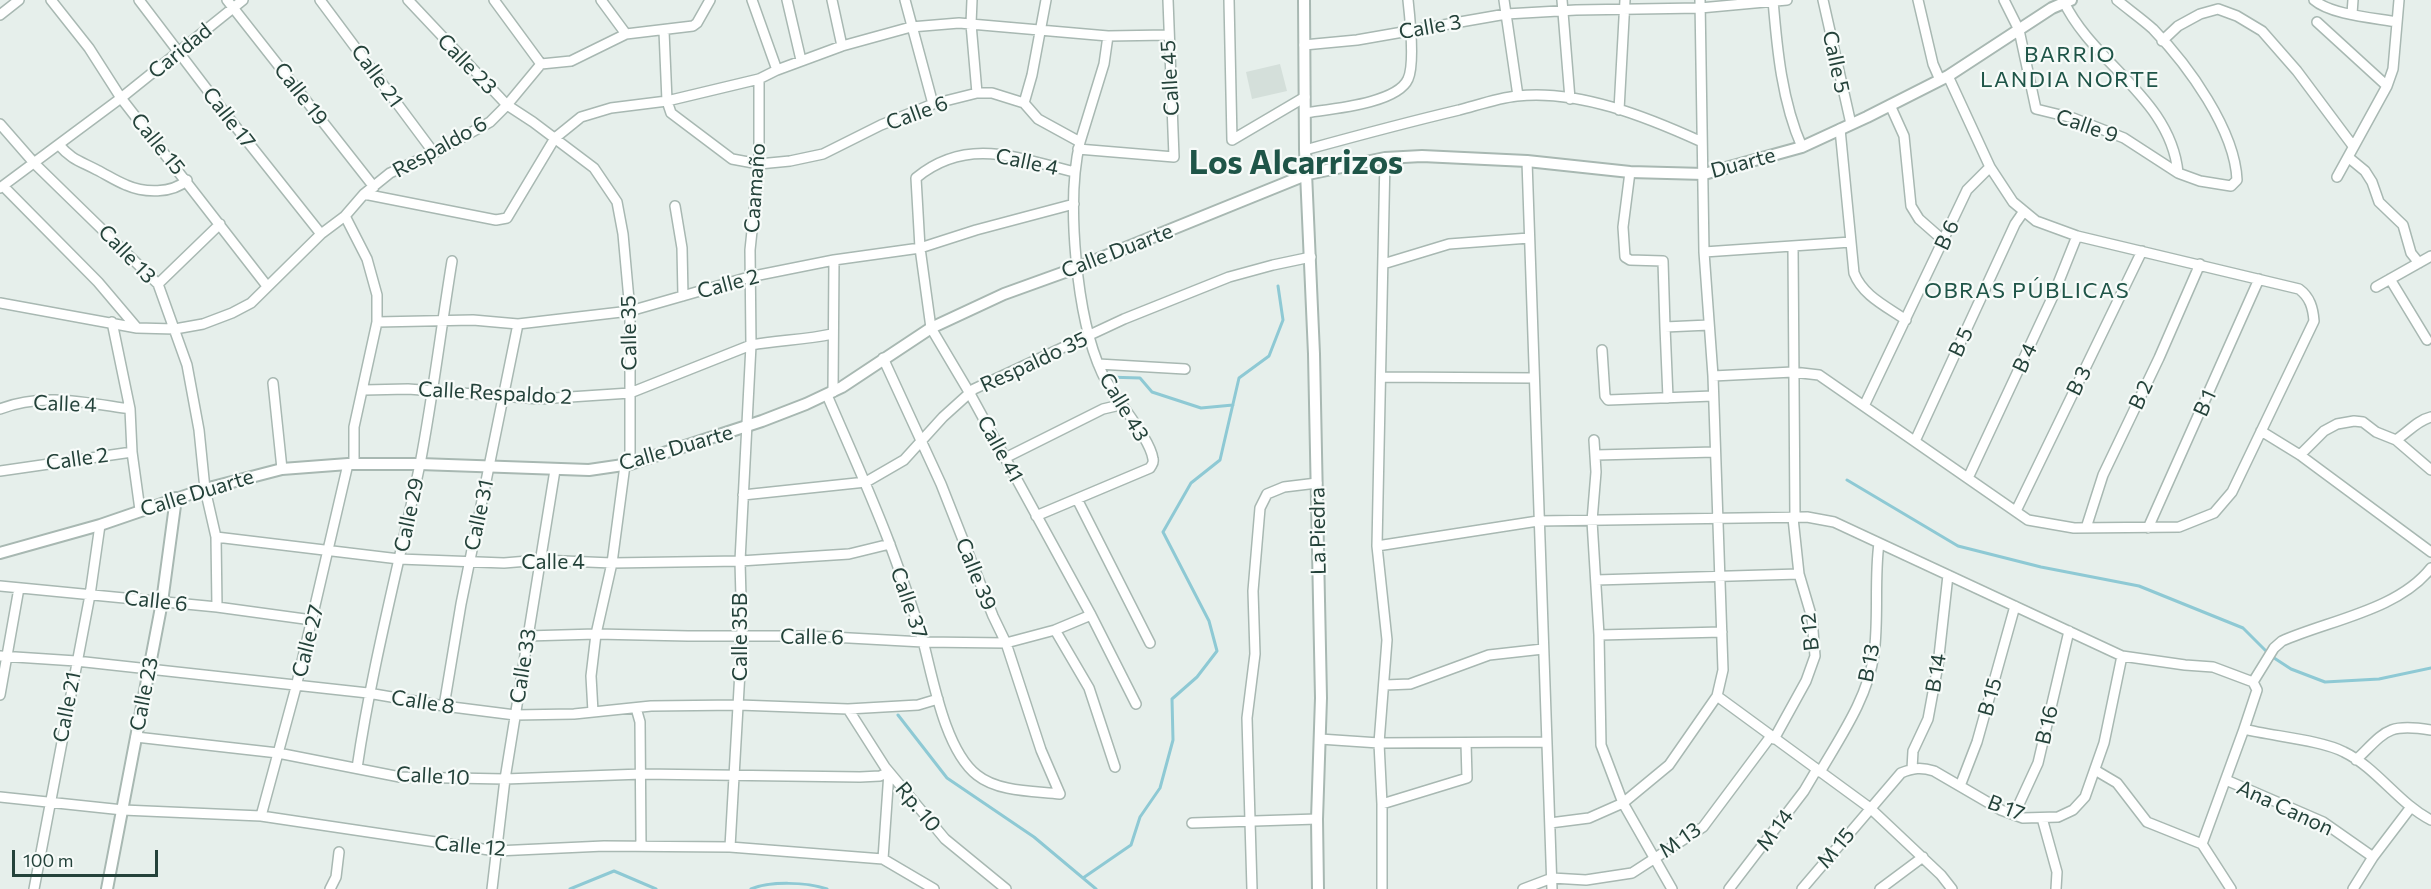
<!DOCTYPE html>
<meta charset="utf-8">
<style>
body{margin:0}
#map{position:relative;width:2431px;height:889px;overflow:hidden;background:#e6efeb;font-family:Commissioner,sans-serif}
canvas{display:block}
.scale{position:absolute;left:12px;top:850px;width:146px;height:27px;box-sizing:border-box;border:3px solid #24423a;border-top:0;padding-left:8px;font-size:18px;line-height:21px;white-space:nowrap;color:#24423a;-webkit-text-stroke:4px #f7fbf9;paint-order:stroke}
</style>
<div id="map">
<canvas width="2431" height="889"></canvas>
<div class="scale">100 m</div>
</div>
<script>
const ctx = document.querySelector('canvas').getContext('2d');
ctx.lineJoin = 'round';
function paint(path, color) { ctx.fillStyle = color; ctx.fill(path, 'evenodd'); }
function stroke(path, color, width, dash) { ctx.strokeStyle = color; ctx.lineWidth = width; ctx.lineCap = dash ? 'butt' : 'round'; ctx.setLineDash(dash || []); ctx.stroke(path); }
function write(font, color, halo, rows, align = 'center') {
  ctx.font = font + ' Commissioner,sans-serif'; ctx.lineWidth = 4.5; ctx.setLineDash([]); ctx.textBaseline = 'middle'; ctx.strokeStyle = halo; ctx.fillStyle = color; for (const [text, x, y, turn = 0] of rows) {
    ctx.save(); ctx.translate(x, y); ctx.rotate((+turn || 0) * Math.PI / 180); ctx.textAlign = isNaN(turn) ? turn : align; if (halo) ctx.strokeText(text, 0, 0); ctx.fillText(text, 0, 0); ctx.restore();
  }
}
paint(new Path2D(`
 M1280,64L1287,91L1252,99L1246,72Z`), '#d4dfda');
stroke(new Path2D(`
 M1106,377L1140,378L1152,392L1201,408L1233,405
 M1847,480L1958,546L2041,567L2139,586L2243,628L2267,652
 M2271,656L2291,669L2325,682L2379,679L2431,668
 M898,715L947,778L1034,837L1096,889
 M1083,878L1131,845L1140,817L1160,788L1173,740L1172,699L1197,677L1217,651L1209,621L1163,532L1191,483L1220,460L1239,378L1269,356L1283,320L1278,286
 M570,889L614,871L656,889
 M751,889C770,881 807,882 827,889`), '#8ec9d4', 3);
const minor = new Path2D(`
 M51,0L89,48L121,98L267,286
 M139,0L228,117L321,234
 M227,0L374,187
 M320,0L434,153
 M408,0L507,105L533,122L594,168L617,202L623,234L630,311V464
 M494,0L541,64
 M601,0L626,34
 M752,0L777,70
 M787,0L801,60
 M832,0L842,46
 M905,0L933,104
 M972,0L971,24L977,93
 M1229,0L1232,140L1305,97
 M1504,0L1518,96
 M1562,0L1570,99
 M1773,0C1777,49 1782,102 1802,147
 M1823,0L1851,124
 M1918,0L1933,64L1940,80
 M2004,0L2019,30L2036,109L2073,118L2124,138L2178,173L2200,181L2231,186L2237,180C2235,130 2188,65 2153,29C2142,19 2129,10 2117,0
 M2063,0C2092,63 2171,98 2178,173
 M2314,0C2331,15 2375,18 2397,22
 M2352,14L2353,0
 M0,15L19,0
 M2317,22L2387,86
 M664,31L667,101L671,113L732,159L759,164L790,161L823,154L881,125L933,104L977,93H992L1024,103L1038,119L1080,142C1066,201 1076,317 1102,373C1113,397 1150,437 1153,459C1154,464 1152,464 1150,468L1036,516
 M2162,41L2178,26L2200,14L2218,9L2237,16L2262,31L2297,71L2353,146
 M1304,45L1357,40L1506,14L1576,10L1700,8L1787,0
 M1024,103L1032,75L1046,0
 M1890,105L1904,136L1911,206L1919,219L1944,241
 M1619,110L1625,0
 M1305,113C1329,109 1397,104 1408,79C1415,64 1410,18 1408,0
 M0,124L35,164L158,284L187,365L199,430L205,489L216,537L217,607
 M1840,129L1854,273C1863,296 1886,306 1906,320
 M1080,142L1104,64L1108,36
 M59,145C72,160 80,161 97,170C107,175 116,181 126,185C144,193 172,194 187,180
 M1078,149L1174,157L1168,0
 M1305,150C1356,136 1408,122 1459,110C1478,105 1498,98 1517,96C1578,89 1647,117 1702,142
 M2348,157L2365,171L2372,182L2379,202L2403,225L2411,253L2419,263
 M1527,161L1552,889
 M1074,172C1018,158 967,136 916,178L920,248L931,328L969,392L1091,615L1136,704
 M1630,172L1623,227L1625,257L1630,260L1663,261L1665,327
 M2337,177L2387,86L2393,69L2399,0
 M3,186L98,282L137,328
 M0,188L121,98L243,0
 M364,194L496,220L507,218L555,138L581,117L611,108L667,101L759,79L777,70L842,46L911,27L959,23L1108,36L1168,35
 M675,206L682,248L683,296
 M345,216L367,259L377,295V322L354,427V464
 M1793,247L1795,518
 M1704,252L1851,242
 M1383,264L1449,244L1529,238
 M2390,279L2427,340
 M158,284L220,224
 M2376,287L2431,256
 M0,303L137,328L175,329L203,324L232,313L251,303L321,234L345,216L364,194L390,173L434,153L490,122L507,105L541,64L571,61L626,34L693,26L697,23L710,0
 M112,322L130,409L132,452
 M377,322L473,320L518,324L630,311L749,277L834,260L920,248L976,230L1074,204
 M1602,350L1605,396L1608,400L1713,396
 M1098,364L1185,369
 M1713,376L1793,372L1819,375L2028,520L2074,528L2179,527L2214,513L2232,492L2314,321C2313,308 2310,297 2299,289L2077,236L2036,221L2013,202L1990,167L1948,76
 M1381,377L1534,378
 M273,383L282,469
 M364,390L408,389L540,399L630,393L751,345C778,340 805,340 832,334
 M833,392L834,260
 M827,395C848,444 870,492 889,542C901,575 913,607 923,641C933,679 945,750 977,775C998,792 1034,791 1060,794L1041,750L1006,643L993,616L941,484L883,358
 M1668,398L1665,327L1709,325
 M1864,406L1967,190L1990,167
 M0,409C42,392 87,403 130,409
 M2261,431L2300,455L2431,552
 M1594,440L1596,472L1592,521L1599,635L1601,745L1623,803L1672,889
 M2396,440C2408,432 2418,420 2431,417
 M1915,441L2015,224L2024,211
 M1596,455L1715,452
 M2300,455L2324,431L2337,424L2354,421L2363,422L2376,432L2396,440L2431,470
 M1005,458L1103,409L1120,405
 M0,471L132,452L140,510
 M1968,478L2053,296L2077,236
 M743,495L866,482L904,460L943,417L974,389L1124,319L1229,277L1273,265L1311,257
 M1077,499L1150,643
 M2016,511L2142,251
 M2086,528L2103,475L2159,358L2200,264
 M2148,528L2259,279
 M216,537L399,559L504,563L540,560L612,563L740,561L849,554L890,544
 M1377,546L1538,521L1807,517L1834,522L2122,656L2185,665L2213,667L2253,682
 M1596,580L1799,574
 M0,586L217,607L312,620
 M1055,630L1089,688L1115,767
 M1599,635L1722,632
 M527,636L596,634L688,636H813L923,642L1006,643L1055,630L1091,615
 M0,656L76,661L368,693L444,706L515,715L574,714L651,706L739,705L848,709L918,705L938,699
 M2253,682L2257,690L2244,729C2271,736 2321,740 2344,752C2377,768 2398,803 2431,820
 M2253,682L2274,648L2282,641C2330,620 2398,610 2431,568
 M1385,685L1410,684L1489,655L1543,649
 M0,695L19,588
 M1717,696L1870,808L1941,875L1952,889
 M444,706L461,604L518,324
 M636,708L640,722L641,846
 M848,709L885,767L945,839L1006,889
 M593,712L591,676L596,634L612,563L625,465
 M136,737L278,753L400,777L505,779L642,774L860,777L880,776L889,772
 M1320,739L1379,743L1546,742
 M1774,739L1806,681L1815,656L1812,618L1799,574L1793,518
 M2356,760C2386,731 2387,723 2431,730
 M357,768C372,665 399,565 420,464C433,396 441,328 452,261
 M1912,769L1913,751L1928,719L1938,665L1948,575
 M2095,770L2117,783L2147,822L2202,844L2231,889
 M1820,772C1841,736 1868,697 1874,654C1879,618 1874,580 1879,543
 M2226,780L2323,822L2373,857
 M1960,786L1977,742L2015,606
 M0,797L123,810L261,816L496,851L604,846L730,847L883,859L934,889
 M1382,804L1467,778L1466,743
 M2014,815L2038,763L2069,631
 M261,816L296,687L348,464
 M2042,818L2057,872L2056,889
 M1192,823L1317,819
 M1550,823L1589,818L1623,803L1669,765L1717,696L1723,670L1713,376L1704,252L1700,0
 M2202,844L2244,729
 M730,847L742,636L740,561L751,345L750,250L759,164V79
 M883,859L889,772
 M34,889L90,595L100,525
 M330,889L336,877L339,852
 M492,889L505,779L555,470
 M1252,889L1247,718L1255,654L1253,591L1260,508L1267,494L1284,487L1317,483
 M1382,889V804L1379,743L1387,640L1377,546L1385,158
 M1523,889L1552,878L1586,880L1632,873L1703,827L1771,736
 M1729,889L1804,791L1817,769
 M1802,889L1901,773C1913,768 1921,767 1934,771L2001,810L2023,818L2058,817L2073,810L2085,797L2104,743L2122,656
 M1880,889L1923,857
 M2353,889L2373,857L2411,807`);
const tertiary = new Path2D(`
 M1304,0L1305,150L1314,354L1321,698L1317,819L1318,889
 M0,553L100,525L205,489L282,469L348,464H420L589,470L630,464L762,421L806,404L842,387L931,328L1004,294L1076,268L1308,174L1385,158L1422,156L1527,161L1630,172L1704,174L1802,147L1867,117L1948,76L2052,8L2071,0
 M107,889L162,602L176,498`);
stroke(minor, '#a8b8b2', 12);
stroke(tertiary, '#a8b8b2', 14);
stroke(minor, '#fff', 9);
stroke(tertiary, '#fff', 10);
write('21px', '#24423a', '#f7fbf9', [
 ["Calle 3",1430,27,-10],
 ["Caridad",180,51,-39],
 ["Calle 5",1836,62,78],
 ["Calle 23",467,64,46],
 ["Calle 21",377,76,54],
 ["Calle 45",1170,78,-93],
 ["Calle 19",301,94,52],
 ["Calle 6",917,113,-20],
 ["Calle 17",229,118,52],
 ["Calle 9",2087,126,19],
 ["Calle 15",158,144,51],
 ["Respaldo 6",440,147,-29],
 ["Calle 4",1027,162,12],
 ["Duarte",1743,163,-15],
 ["Caamaño",755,188,-86],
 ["B 6",1947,235,-65],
 ["Calle Duarte",1117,251,-21],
 ["Calle 13",127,254,46],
 ["Calle 2",728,284,-15],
 ["Calle 35",629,333,-91],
 ["B 5",1961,342,-65],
 ["B 4",2025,358,-65],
 ["Respaldo 35",1034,362,-25],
 ["B 3",2079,381,-64],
 ["Calle Respaldo 2",495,393,3],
 ["B 2",2141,395,-65],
 ["B 1",2205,403,-66],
 ["Calle 4",65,404,2],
 ["Calle 43",1124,407,59],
 ["Calle Duarte",676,448,-16],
 ["Calle 41",1000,449,61],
 ["Calle 2",77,459,-8],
 ["Calle Duarte",197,493,-17],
 ["Calle 29",409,515,-78],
 ["Calle 31",479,515,-78],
 ["La Piedra",1318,531,-91],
 ["Calle 4",553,562],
 ["Calle 39",976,574,68],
 ["Calle 6",156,601,6],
 ["Calle 37",909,603,71],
 ["B 12",1810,632,-96],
 ["Calle 35B",740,637,-90],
 ["Calle 6",812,637,1],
 ["Calle 27",308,641,-76],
 ["B 13",1869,663,-79],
 ["Calle 33",523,666,-81],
 ["B 14",1936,673,-81],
 ["Calle 23",144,694,-79],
 ["B 15",1990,697,-74],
 ["Calle 8",423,702,9],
 ["Calle 21",67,707,-79],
 ["B 16",2047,725,-77],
 ["Calle 10",433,776,3],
 ["Rp. 10",918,807,50],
 ["B 17",2006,808,21],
 ["Ana Canon",2285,808,25],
 ["M 14",1775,830,-53],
 ["M 13",1680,840,-35],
 ["Calle 12",470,846,5],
 ["M 15",1836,848,-50]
]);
ctx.letterSpacing = '1.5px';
write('22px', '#1f5548', '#f7fbf9', [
 ["BARRIO",2070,55],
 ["LANDIA NORTE",2070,80],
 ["OBRAS PÚBLICAS",2027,291]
]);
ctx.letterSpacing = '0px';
write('bold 33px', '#1f5548', '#f7fbf9', [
 ["Los Alcarrizos",1296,163]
]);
</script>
